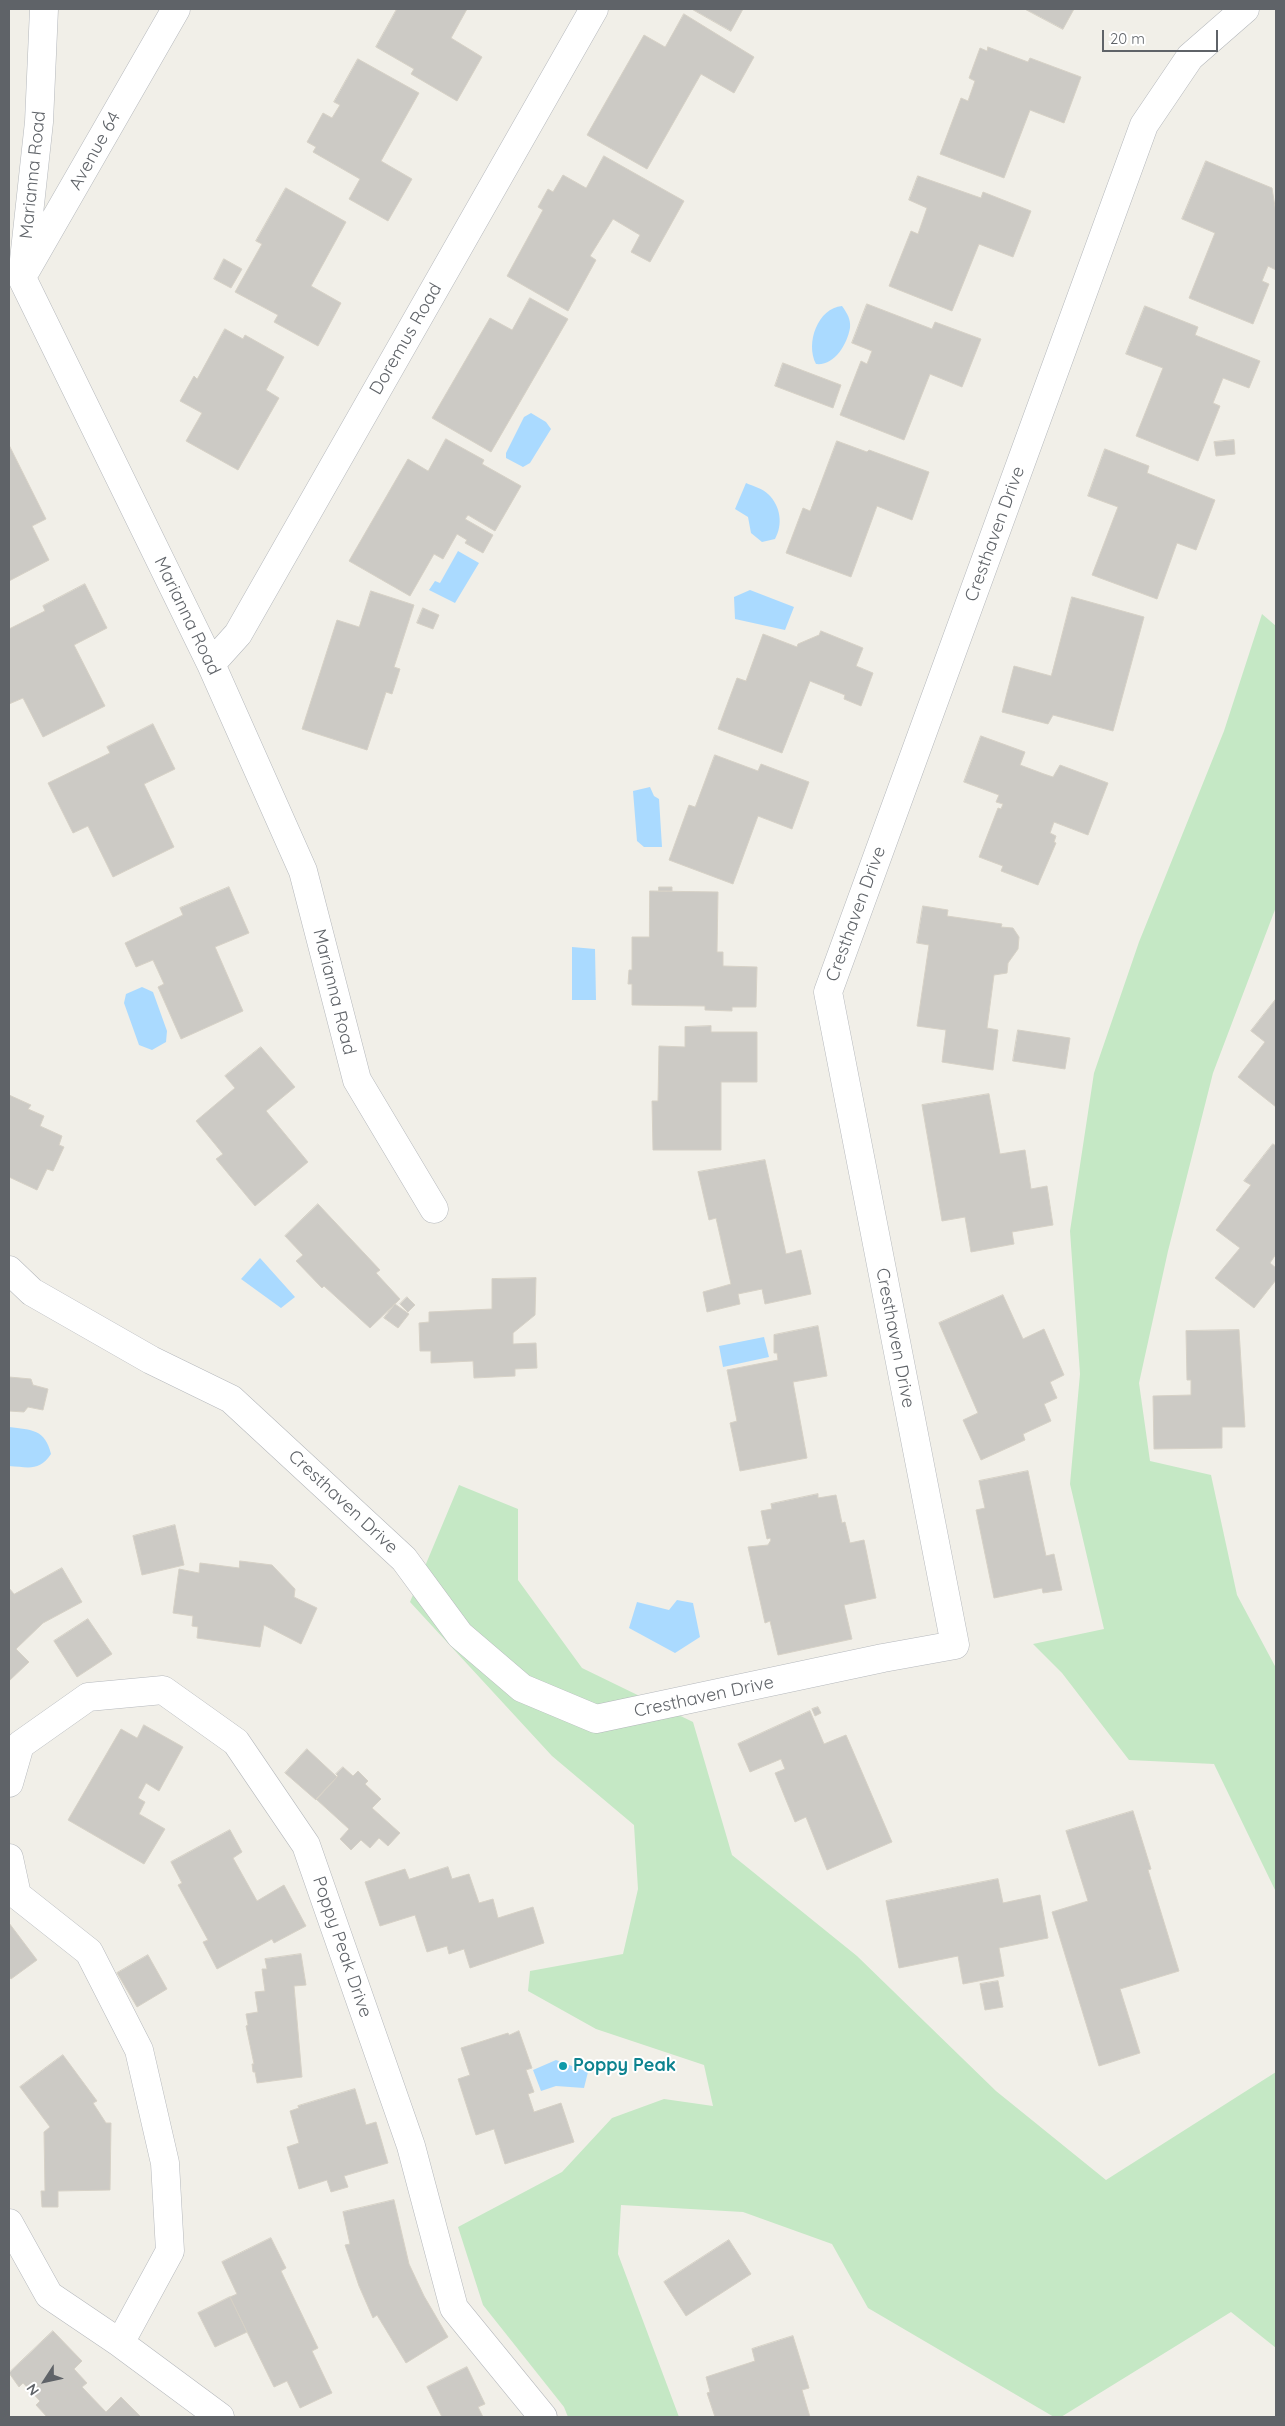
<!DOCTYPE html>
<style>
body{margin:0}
#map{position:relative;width:1285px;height:2426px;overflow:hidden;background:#f1efe8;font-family:Quicksand,sans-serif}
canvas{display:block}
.frame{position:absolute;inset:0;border:10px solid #5f6368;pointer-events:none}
.north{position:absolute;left:20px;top:2356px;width:50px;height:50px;-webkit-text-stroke:4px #fff;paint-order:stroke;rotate:235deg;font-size:14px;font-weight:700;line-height:20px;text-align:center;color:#5f6368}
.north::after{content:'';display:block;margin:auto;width:18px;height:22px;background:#5f6368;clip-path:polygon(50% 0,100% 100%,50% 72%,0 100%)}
.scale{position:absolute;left:1102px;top:30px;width:116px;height:22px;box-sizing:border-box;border:2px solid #5f6368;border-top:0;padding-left:6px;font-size:15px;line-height:18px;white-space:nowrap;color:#5f6368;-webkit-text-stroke:4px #fff;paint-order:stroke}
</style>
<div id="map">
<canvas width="1285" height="2426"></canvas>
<div class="frame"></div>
<div class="north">N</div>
<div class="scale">20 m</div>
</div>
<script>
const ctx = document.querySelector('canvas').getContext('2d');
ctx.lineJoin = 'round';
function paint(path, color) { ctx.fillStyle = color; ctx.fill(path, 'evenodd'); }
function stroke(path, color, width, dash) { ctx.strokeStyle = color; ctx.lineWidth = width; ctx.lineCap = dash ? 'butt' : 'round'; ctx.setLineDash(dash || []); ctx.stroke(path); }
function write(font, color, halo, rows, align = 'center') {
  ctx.font = font + ' Quicksand,sans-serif'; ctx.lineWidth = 4; ctx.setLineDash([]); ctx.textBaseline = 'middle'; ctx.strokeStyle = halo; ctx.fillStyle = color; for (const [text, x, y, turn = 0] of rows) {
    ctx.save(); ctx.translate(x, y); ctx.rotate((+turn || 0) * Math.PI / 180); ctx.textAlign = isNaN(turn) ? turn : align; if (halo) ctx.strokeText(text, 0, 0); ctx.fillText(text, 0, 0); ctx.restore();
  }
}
paint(new Path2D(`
 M1262,614L1276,626V907L1213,1073L1168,1251L1139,1383L1150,1461L1211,1475L1237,1595L1276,1668V1892L1214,1764L1129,1760L1062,1673L1033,1644L1104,1629L1070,1484L1080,1374L1070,1231L1094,1073L1139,942L1224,731Z
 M459,1485L518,1509V1580L582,1668L693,1722L732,1855L857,1956L996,2091L1106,2180L1276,2072V2348L1231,2312L1061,2417H1054L868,2308L832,2244L743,2212L621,2205L618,2254L679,2417H568L564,2407L483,2305L458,2227L562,2172L612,2118L664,2099L713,2106L704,2065L596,2029L528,1991L530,1971L623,1954L638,1889L634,1825L552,1756L410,1602Z`), '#c5e8c5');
paint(new Path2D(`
 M842,306C847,313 851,319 850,328C847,345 834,366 816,364C805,343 818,308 842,306Z
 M531,413L546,422L551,429L530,463L523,467L506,458V453L524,417Z
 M746,483C753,486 763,489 768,494C781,506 783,525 775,539L762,542L751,533L748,517L735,509Z
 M458,551L479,563L455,603L429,590L435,581L440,583Z
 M750,590L794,607L785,630L735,619L734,597Z
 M650,787L654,796L659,799L662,847H644L637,841L633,791Z
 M572,947L595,949L596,1000H572Z
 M142,987L153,992L167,1031L166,1042L152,1050L139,1045L124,1003L126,994Z
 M260,1258L295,1297L281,1308L241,1279Z
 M764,1337L769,1357L723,1367L719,1346Z
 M9,1427C32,1430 45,1429 51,1454C39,1472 28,1467 9,1466Z
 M677,1600L693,1603L700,1637L675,1653L629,1628L637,1602L669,1610Z
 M556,2060L588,2072L584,2088L556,2086L541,2091L533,2070Z`), '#aadaff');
const building = new Path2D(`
 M397,9H467L451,38L482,57L457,101L411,74L414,69L376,47Z
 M692,9H743L731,31Z
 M1025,9H1074L1063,29Z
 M684,14L754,57L734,93L701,74L647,169L587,135L644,35L665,47Z
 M988,47L1028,62L1030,58L1081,77L1064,123L1030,110L1004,178L940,154L961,98L968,101L975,81L969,78L980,48L987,51Z
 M358,59L419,93L381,161L412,179L388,221L349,199L360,179L313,152L316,147L307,142L323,113L332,118L340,105L334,102Z
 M604,156L684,201L650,262L631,252L640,235L613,219L590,256L596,260L568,311L507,276L543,210L538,207L548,189L553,192L563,175L586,188Z
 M1206,161L1272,188L1276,213V270L1268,266L1262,281L1269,284L1253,324L1189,298L1215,233L1182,219Z
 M918,176L981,198L983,192L1031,211L1013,257L979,244L952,311L889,286L911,231L918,234L927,208L909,200Z
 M286,188L346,222L311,286L341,303L318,346L274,322L278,315L235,292L262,244L256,241Z
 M224,259L242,269L231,288L214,279Z
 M530,298L568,319L491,452L432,418L490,318L512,330Z
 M867,304L932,329L935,322L981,339L962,387L930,374L904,440L840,415L861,361L867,364L872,351L852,343Z
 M1145,306L1198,327L1195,335L1260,361L1249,388L1223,378L1213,403L1220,406L1198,461L1136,436L1163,368L1126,354Z
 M225,329L243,339L245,335L284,357L266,390L279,398L238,470L186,441L202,413L180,401L194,376L197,379Z
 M783,363L841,385L833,408L775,386Z
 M446,439L484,460L482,464L521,486L495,531L468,515L465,519L493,535L483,553L465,543L467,540L457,534L443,559L434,554L410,596L349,561L408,459L428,471Z
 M1234,440L1235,454L1216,456L1214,442Z
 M837,441L867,452L869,450L929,472L912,520L877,506L851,577L786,553L803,508L810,511Z
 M9,445L46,519L32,526L49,560L9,581Z
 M1105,449L1149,466L1147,473L1215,500L1196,550L1177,543L1157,599L1092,575L1118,507L1088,496Z
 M85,584L107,628L74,645L105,706L43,737L23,698L9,704V629L45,611L43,606Z
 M371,591L414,605L394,667L400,669L392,694L386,692L367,750L302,729L337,620L359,627Z
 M1072,597L1144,617L1113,731L1053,715L1048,724L1002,712L1014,666L1051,676Z
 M423,608L439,615L433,629L417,623Z
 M821,631L863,648L856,666L873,673L861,706L844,699L845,695L810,681L782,753L718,729L737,678L746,681L763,634L797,647L798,644L819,635Z
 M153,724L175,769L144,784L174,847L113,877L88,826L73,833L48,783L110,753L107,747Z
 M981,736L1025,752L1020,765L1044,774L1053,777L1060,765L1108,783L1088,835L1054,822L1050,833L1056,836L1054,842L1056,843L1038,885L1001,871L1003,866L979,857L998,808L1001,809L1003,804L996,802L999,795L964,782Z
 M715,755L758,771L761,764L809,782L792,829L758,816L733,884L669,860L689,805L695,807Z
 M229,887L249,933L215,947L243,1011L181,1039L158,987L164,984L153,960L136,967L125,943L183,915L180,908Z
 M659,887H672V891H659Z
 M650,891L718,892L717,952H723V966L757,967L756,1007H732V1011L705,1010V1006L632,1005V984H628L629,970H632V937H649Z
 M923,906L948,910L947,916L1002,924L1001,927L1013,928L1019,937L1018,949L1008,963L1007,973L994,975L987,1028L998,1030L993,1070L942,1062L946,1030L917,1026L929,945L917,943Z
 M1276,999V1107L1238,1077L1265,1042L1251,1031Z
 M711,1026V1032H757V1082H721V1150H653L652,1101H658L659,1046L685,1047V1027Z
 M1018,1030L1070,1038L1065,1069L1013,1061Z
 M261,1047L295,1087L266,1111L308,1162L255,1206L216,1159L223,1154L196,1121L235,1088L225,1076Z
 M989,1094L1000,1154L1025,1150L1031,1189L1047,1186L1053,1225L1012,1232L1014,1244L971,1252L965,1217L942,1221L922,1105Z
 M9,1095L31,1105L28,1109L44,1116L40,1126L62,1136L59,1145L64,1147L53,1171L47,1169L37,1190L9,1177Z
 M1273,1144L1276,1146V1254L1270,1263L1276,1268V1280L1254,1308L1215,1278L1240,1248L1216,1230L1251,1185L1244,1181Z
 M765,1160L786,1254L801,1250L811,1294L765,1304L762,1289L738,1294L740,1304L707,1312L703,1292L731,1284L716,1218L709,1220L698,1172Z
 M318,1204L380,1270L376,1273L400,1299L370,1328L324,1286L322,1288L296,1261L303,1255L285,1236Z
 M536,1278L535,1315L513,1333V1344L536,1343L537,1368L515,1369V1376L474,1378L473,1361L431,1363V1351H420L419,1323L429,1322V1312L492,1309V1279Z
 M1003,1295L1023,1339L1044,1329L1064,1375L1050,1382L1057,1398L1044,1404L1051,1421L1023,1434L1025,1440L981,1460L963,1420L978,1413L939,1323Z
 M407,1297L415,1305L408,1312L400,1304Z
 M395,1304L409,1314L398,1328L384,1318Z
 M818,1326L827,1376L793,1382L807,1458L740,1471L730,1423L737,1421L727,1370L778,1360L777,1353H774V1335Z
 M1239,1330L1245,1427H1222V1448L1154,1449L1153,1396L1191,1395V1380H1187L1186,1331Z
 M9,1377L31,1379L33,1385L48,1389L43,1410L28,1407L24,1412L9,1411Z
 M1028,1471L1046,1556L1054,1554L1062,1590L1043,1593L1042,1588L994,1598L976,1510L985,1508L979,1481Z
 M818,1494V1498L836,1495L842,1523L845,1522L850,1543L864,1540L876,1598L844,1605L852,1639L778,1655L770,1621L765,1623L748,1547L768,1545L771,1540L770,1538L767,1539L761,1511L772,1509L771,1504Z
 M175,1525L184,1565L142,1575L133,1536Z
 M240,1561L272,1565L295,1589L294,1597L317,1608L301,1644L264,1625L260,1647L197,1638L198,1627L192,1626L193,1616L173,1613L179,1569L199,1573L200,1563L239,1568Z
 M62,1568L82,1602L43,1623L16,1649L29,1662L9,1681V1588L14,1594Z
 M88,1619L112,1654L77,1677L54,1641Z
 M818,1707L821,1713L815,1716L812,1709Z
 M810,1711L824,1744L846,1735L892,1842L827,1870L806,1817L795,1822L775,1773L785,1769L781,1759L750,1772L738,1744Z
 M144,1725L183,1747L159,1791L146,1783L138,1798L145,1802L139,1814L165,1829L144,1864L68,1820L121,1729L137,1738Z
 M307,1749L337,1777L316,1800L285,1773Z
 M343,1767L353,1776L358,1771L368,1781L365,1784L381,1799L372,1808L400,1833L388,1846L379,1838L370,1848L361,1840L351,1850L340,1839L349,1829L316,1799L338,1776L336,1774Z
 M1133,1811L1151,1869L1148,1870L1179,1971L1120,1989L1140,2053L1099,2066L1052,1912L1088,1901L1066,1831Z
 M230,1830L242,1852L233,1858L257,1901L284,1885L306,1926L274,1943L272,1939L217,1969L203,1942L208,1940L178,1885L182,1883L171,1862Z
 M448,1867L452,1879L469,1874L479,1903L493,1899L498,1918L533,1907L544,1943L470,1968L464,1949L449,1954L447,1946L427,1952L415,1915L380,1926L365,1882L405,1869L409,1879Z
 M998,1879L1003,1903L1040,1895L1048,1938L999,1948L1004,1976L963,1984L958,1956L899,1968L886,1901Z
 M9,1923L37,1960L11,1979L9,1976Z
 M301,1954L306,1985L294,1986L302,2077L257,2083L255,2072H253L252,2064H254L246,2026L248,2025L246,2014L258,2012L255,1992L265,1991L262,1969H267L265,1959Z
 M148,1955L167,1989L137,2007L117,1973Z
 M998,1981L1003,2007L985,2010L980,1984Z
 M519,2031L532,2068L526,2070L534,2092L528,2094L534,2112L561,2103L574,2142L505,2164L494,2129L476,2135L458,2079L470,2075L461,2048L508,2033L509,2035Z
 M63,2055L97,2101L93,2103L106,2123H111L110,2190L58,2191V2207H42L41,2191H45L44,2132L50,2127L20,2087Z
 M355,2089L366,2125L376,2122L388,2163L344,2176L348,2187L331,2192L327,2180L299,2189L287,2147L299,2143L290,2111L299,2108L298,2106Z
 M394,2200L409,2264L424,2296L448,2337L406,2363L377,2315L373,2318L359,2286L345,2245L350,2244L343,2212Z
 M271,2238L286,2268L281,2271L318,2348L312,2351L332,2393L300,2408L287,2381L274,2387L230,2297L237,2294L222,2262Z
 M729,2240L751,2274L686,2316L664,2282Z
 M230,2297L247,2332L215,2347L198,2313Z
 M53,2331L82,2361L74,2369L87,2383L82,2387L106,2412L121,2397L141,2417H47L36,2405L40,2401L23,2383L19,2387L9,2373Z
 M793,2336L809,2388L802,2390L810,2417H715L707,2393L710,2392L706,2377L755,2361L752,2349Z
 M467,2367L485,2404L478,2407L483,2417H442L427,2387Z`);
paint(building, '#cccac5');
stroke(building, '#d6d1c6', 1);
const minor = new Path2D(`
 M44,9L39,122L22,278L211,664L303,871L357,1080L434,1209
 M26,270L176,9
 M211,664L238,634L594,9
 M9,1270L32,1292L151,1360L231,1399L404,1559L460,1635L522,1688L596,1719L883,1658L955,1645L828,992L1144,125L1190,57L1245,9
 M9,1783L20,1745L88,1697L163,1690L236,1742L306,1845L411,2146L454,2308L543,2417
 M9,1858L17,1895L89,1952L139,2050L165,2163L170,2251L120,2343
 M9,2223L49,2295L120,2343L220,2417`);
stroke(minor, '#b5b8bc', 29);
stroke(minor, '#fff', 28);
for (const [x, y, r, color] of [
 [563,2066,5,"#0f9aa8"]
]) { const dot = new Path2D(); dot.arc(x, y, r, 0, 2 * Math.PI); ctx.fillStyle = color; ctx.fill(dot); stroke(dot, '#fff', 2); }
write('18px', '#5f6368', '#fff', [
 ["Avenue 64",95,151,-61],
 ["Marianna Road",33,175,-84],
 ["Doremus Road",406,339,-60],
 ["Cresthaven Drive",995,534,-70],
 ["Marianna Road",187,616,64],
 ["Cresthaven Drive",856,914,-70],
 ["Marianna Road",334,992,76],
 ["Cresthaven Drive",895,1338,79],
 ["Cresthaven Drive",343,1502,43],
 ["Cresthaven Drive",704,1697,-12],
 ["Poppy Peak Drive",342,1947,71]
]);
write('bold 18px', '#0d838f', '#fff', [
 ["Poppy Peak",573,2066]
], 'left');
</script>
